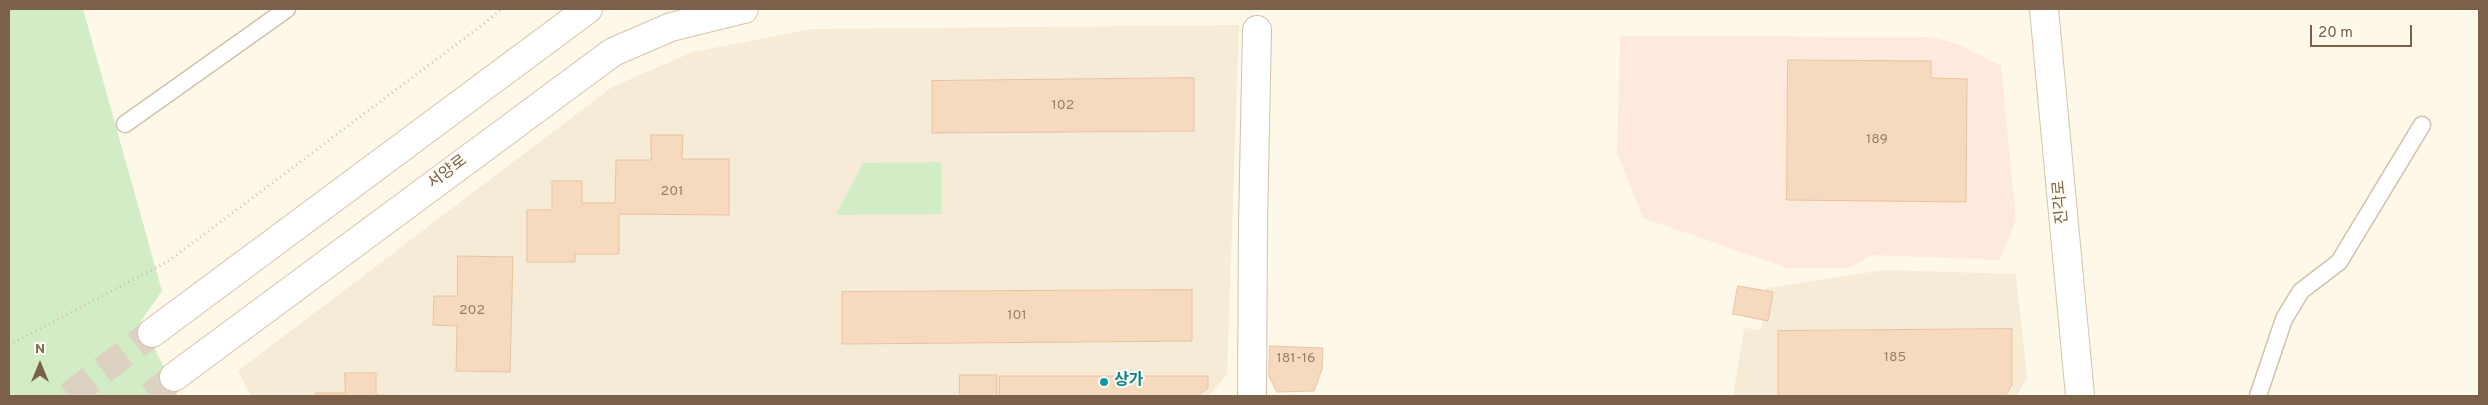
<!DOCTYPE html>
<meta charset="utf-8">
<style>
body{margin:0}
#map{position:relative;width:2488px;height:405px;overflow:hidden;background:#fef8e9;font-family:Overpass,sans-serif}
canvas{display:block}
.frame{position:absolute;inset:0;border:10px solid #7b604a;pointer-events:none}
.north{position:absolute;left:15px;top:340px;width:50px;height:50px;-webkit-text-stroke:4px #fffbf1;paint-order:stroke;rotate:0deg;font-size:14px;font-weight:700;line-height:20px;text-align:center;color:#7b604a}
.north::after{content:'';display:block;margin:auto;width:18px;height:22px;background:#7b604a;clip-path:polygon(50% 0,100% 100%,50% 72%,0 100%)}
.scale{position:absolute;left:2310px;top:25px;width:102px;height:22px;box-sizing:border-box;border:2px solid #7b604a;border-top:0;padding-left:6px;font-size:15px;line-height:18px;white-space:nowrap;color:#7b604a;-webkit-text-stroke:4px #fffbf1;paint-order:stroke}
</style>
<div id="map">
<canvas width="2488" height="405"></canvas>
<div class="frame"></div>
<div class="north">N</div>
<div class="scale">20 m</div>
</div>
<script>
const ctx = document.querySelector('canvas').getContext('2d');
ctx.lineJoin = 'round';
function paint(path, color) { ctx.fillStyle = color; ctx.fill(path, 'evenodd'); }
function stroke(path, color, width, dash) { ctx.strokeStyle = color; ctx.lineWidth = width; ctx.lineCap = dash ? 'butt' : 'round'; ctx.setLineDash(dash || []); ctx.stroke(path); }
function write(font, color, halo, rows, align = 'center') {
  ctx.font = font + ' Overpass,"Noto Sans KR",sans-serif'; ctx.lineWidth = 4; ctx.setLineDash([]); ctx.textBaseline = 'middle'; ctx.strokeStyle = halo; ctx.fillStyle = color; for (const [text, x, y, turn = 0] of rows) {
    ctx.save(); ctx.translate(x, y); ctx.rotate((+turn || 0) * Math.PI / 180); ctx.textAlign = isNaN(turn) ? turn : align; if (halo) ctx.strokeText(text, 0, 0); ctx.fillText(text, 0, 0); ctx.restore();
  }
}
paint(new Path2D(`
 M1239,25L1227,375L1208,396H251L238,371L612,87L693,52L812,29Z
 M1884,270L2016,274L2027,377L2017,396H1733L1744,328L1761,330L1767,288Z`), '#f6ebd7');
paint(new Path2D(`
 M1620,36L1932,37L1960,45L2001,66L2016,220L2000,260L1872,255L1848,268H1788L1643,218L1617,153Z`), '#feeadc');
paint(new Path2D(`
 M9,9H83L162,291L141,321L178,396H9Z
 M941,162L942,214L836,215L863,163Z`), '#d2edc5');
const building = new Path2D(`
 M1788,60L1931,61V78L1967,79L1966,202L1787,200Z
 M1194,78V131L932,133V81Z
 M651,135H683L682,159H729V215L619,214V254H575V262H527V210H552V181H582V203H615L616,160H651Z
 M458,256L513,257L510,372L456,371L457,326L433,325L434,296H457Z
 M1738,286L1773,292L1768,321L1733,314Z
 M1192,290V341L842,344V292Z
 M2012,329V385L2005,396H1778V331Z
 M1270,346L1323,348L1322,369L1314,391L1277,392L1269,376Z
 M345,373H376V395L419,396H316V393H345Z
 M960,375H997V396H960Z
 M1000,376H1208V388L1197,396H1000Z`);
paint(building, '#f5dabf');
stroke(building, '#e9c29e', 1);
stroke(new Path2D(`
 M69,396L152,333
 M151,396L174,377`), '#ddd2c1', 28, [28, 14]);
const lane = new Path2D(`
 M125,124L287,9
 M2258,396L2284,319L2301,291L2339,262L2422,125`);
const street = new Path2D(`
 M1252,396L1253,223L1257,30`);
const secondary = new Path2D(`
 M2044,9L2080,396
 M152,333L588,9
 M174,377L613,52L671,27L744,9`);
stroke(lane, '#d2c1ad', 19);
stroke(street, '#d2c1ad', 30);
stroke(secondary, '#d7c3ac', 30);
stroke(new Path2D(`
 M9,345L167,262L485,23L501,9`), '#dbbda1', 3, [1, 4]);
stroke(lane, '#fff', 16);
stroke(street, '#fff', 28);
stroke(secondary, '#fff', 28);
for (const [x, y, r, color] of [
 [1104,382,5,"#0f9aa8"]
]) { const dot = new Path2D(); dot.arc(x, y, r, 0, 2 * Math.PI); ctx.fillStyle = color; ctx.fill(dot); stroke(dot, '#fffbf1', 2); }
write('14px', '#9a7e67', null, [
 ["102",1063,106],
 ["189",1877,140],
 ["201",672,192],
 ["202",472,311],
 ["101",1017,316],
 ["185",1895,358],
 ["181-16",1296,359]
]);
write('16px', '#7b604a', '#fffbf1', [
 ["서양로",448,173,-37],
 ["진각로",2062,202,-95]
]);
write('bold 16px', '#0d838f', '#fffbf1', [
 ["상가",1114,382]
], 'left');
</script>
